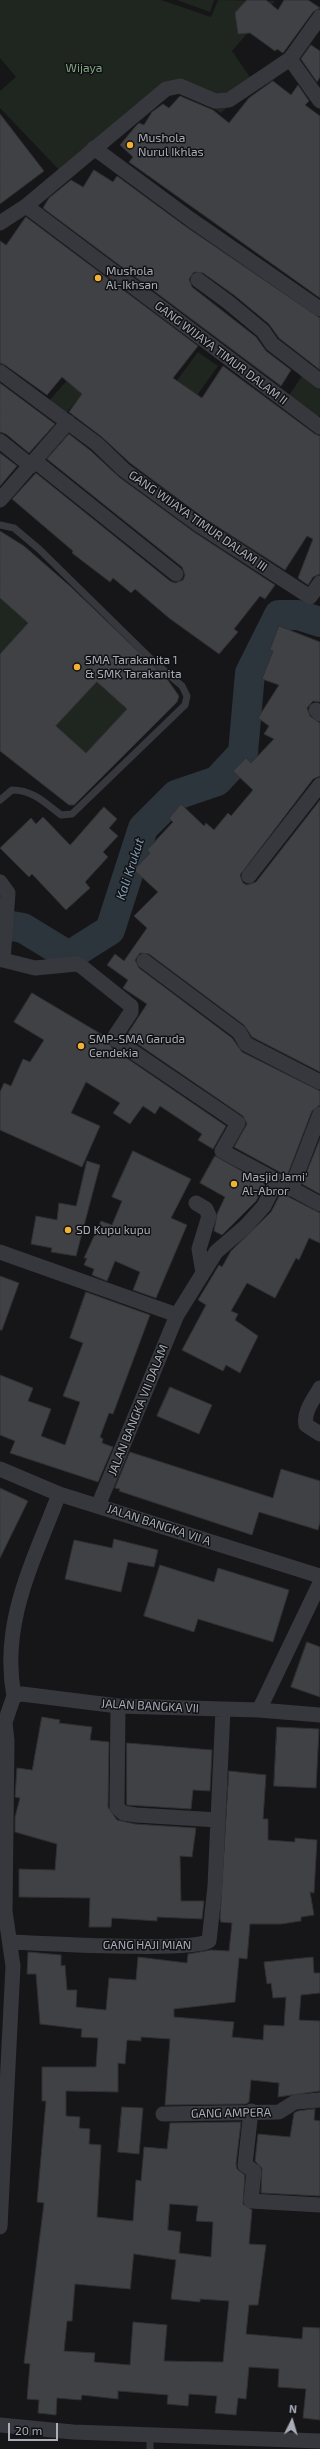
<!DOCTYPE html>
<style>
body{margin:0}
#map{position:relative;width:320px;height:2449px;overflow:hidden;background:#161618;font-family:"Exo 2",sans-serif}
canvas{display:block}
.north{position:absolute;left:272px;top:2401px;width:40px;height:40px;-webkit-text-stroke:3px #111113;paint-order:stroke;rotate:5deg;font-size:11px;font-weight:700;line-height:16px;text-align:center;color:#a8adb8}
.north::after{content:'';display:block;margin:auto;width:14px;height:18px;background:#a8adb8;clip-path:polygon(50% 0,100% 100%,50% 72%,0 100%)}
.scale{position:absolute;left:8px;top:2423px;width:50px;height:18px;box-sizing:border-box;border:2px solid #a8adb8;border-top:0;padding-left:5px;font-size:12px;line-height:14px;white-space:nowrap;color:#a8adb8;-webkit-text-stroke:3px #111113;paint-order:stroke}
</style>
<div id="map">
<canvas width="320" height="2449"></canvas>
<div class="north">N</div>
<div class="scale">20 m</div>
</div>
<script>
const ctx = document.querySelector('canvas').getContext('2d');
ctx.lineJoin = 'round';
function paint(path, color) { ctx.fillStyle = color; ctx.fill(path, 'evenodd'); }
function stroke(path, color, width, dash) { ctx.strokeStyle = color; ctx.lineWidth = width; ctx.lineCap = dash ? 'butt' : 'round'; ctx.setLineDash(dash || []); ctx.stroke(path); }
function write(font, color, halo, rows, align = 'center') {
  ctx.font = font + ' "Exo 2",sans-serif'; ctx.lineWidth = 3; ctx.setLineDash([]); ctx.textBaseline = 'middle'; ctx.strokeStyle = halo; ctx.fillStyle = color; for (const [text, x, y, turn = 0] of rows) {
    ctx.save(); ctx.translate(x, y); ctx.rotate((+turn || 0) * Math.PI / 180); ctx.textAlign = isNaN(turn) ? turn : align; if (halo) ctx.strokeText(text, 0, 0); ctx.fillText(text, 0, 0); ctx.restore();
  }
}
paint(new Path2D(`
 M0,0H161L211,17L218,0L275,1L232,51L254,83L221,113L176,84L61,172L0,108V91L16,77L0,58Z
 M177,0H214L210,12Z
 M198,352L218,366L195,398L175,383Z
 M71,376L86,390L62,418L46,404Z
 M302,376L320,389V415L318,418L288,397Z
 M0,598L28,623L0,654Z
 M97,682L127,709L86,753L56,726Z`), '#1e261f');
stroke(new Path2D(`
 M0,924L23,928L69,956L110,930L143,828L176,795L217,781L243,753L250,673L279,615H298L320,622`), '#2c353c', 30);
const building = new Path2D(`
 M247,0H266L278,10L284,0H308L320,8L313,12L283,53L277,49L275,51L250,33L238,34L235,13Z
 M311,45L320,51V77L317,82L301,59Z
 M273,81L291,95L298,85L309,101L305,105L320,116V298L129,162L133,157L120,145L135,127L139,123L144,125L152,112L163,104L169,108L180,96L213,110L229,123L249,98Z
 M0,114L44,171L0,204Z
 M94,170L113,182L117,176L185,226L320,318V370L279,338L269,324L234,295L203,273L194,272L189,279L192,287L256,337L266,351L291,370L281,386L43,208L49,198L71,180L83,187Z
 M26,217L198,346L173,378L202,398L223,366L315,434L320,436V574L313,577L308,585L298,578L313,539L307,536L285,570L204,518L130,463L102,437L69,412L82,394L62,377L47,395L5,365L0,363V241L6,245Z
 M0,383L55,424L29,453L6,434L0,432Z
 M69,434L91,451L119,477L194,532L275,585L265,599L260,596L234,629L238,632L219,654L169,618L135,589L131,593L113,578L110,582L72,553L73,551L12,499L36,473L170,581L175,583L183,580L185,575L182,567L47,459Z
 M0,453L17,466L0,486Z
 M0,531L24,546L71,587L167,679L179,696L177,702L74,805H69L0,751V654L28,623L0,598ZM97,682L127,709L86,753L56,726Z
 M279,626L320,642V702L313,701L307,708L310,716L320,723V776L313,779L240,875L243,883L247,885L256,882L320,800V1072L252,1037L244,1025L149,954L140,953L135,960L139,968L232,1038L242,1052L320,1091V1105L312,1111L287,1176L234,1147L247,1124L243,1116L126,1036L147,1004L123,988L128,980L107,965L115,954L124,961L147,928L134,916L158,892L134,870L150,853L147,850L173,822L169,818L181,804L204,826L206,823L214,830L228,813L231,816L253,790L233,771L246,758L251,763L274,739L264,734L269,726L258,718L279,685L262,679L273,651L270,650Z
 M104,807L117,819L109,828L118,836L103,852L108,857L85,882L90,888L66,910L32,874L29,877L0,848L31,818L36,824L43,817L70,845Z
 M32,993L106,1037L112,1048L226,1126L213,1149L198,1140L202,1134L160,1106L155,1114L143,1106L130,1124L113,1113L120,1103L86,1082L71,1113L100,1126L82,1167L0,1130V1092L4,1083L11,1086L23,1059L30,1062L44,1040L14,1022Z
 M320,1139V1194L302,1184Z
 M133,1151L191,1179L171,1218L187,1225L156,1298L133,1290L140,1272L115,1261L107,1281L92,1275L94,1269L84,1265L87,1258H84L101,1221L112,1225L122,1201L112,1197Z
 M215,1156L265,1184L256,1201L222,1235L214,1231L217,1214L225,1197L200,1183Z
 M87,1161L100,1165L76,1256L51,1252L52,1248L31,1244L36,1216L57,1220L59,1203L76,1206Z
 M281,1193L320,1213V1243L309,1238L299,1260L296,1258L275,1298L247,1283L231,1311L238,1314L235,1320L258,1336L240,1373L226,1365L223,1371L182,1350L206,1305L198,1300L219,1265L222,1267L231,1251L271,1212Z
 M0,1276L19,1283L2,1330H0Z
 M86,1292L150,1315L113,1414L109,1413L100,1437L103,1439L102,1443L113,1447L98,1482L10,1453L15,1441L0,1435V1375L33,1388L28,1401L51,1409L41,1436L65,1445L80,1402L63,1396L83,1343L70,1338Z
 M170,1387L212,1405L199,1434L157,1416Z
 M130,1452L273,1498L281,1469L320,1481V1522L318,1530L259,1512L252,1535L119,1491L120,1489L115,1488Z
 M0,1488L28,1501L0,1558Z
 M114,1539L158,1550L154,1567L128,1562L121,1592L65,1579L74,1540L112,1548Z
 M160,1565L214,1582L218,1568L289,1590L273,1642L198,1619L194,1632L144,1616Z
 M307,1642L320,1647V1697L291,1687Z
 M42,1717L60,1720L59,1723L92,1727L90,1740L109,1742L108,1807L117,1820L135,1824L196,1828L192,1857L180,1856L181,1901H204L202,1919L157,1917V1921L112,1918L111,1927H89L90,1898L19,1897V1869L55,1870L57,1844L15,1832V1817L20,1798L15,1797L17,1768L32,1770Z
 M277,1727L319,1729L316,1788L274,1786Z
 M127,1743L212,1750L210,1791L193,1790L191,1809L127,1805Z
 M229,1771L266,1775L263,1819H268V1840L295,1842V1838L317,1840L314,1893L310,1892L314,1915L301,1917V1921L281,1924H250L247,1959L239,1958L235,2002L174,2009V2017L234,2022L232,2037L263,2040L264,2025L284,2026L286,1997L273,1998L271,1983L267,1984L264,1962L313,1957L314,1973H320V1993L301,1995L299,2020L320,2021V2091L278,2097L279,2083L251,2080L249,2102L246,2104L165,2105L170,2039L141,2037V2041L127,2040L125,2064L118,2063V2092L66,2091V2116L80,2117L79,2128L90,2129L89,2144L101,2145L97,2217L133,2221L136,2180L141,2181L144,2147L167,2149L170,2123L241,2122L236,2164L237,2169L245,2175L243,2204L252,2210L249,2244L266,2245L258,2305H249L246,2334L302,2339L303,2327L320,2328V2420L303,2418L306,2389L278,2387L279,2369L249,2367L246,2399L238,2398L236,2415L215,2413L217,2396L189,2394L188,2406L167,2404L168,2395L118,2391V2399L82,2395L81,2400L57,2398L56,2415L38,2413L39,2400L27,2399L30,2364L24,2363L44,2203L37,2202L46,2101H42V2067H96L98,2038L81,2037L82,2029L40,2024L36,1974H27L28,1952L61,1955V1966L65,1965L67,1990H77L76,2007L106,2010L109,1978L136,1980L138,1957L187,1963L188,1954L211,1950L229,1951L232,1923L221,1922L220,1919ZM170,2204L198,2206L196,2221L213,2222L211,2257L179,2253L181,2232L168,2230ZM134,2254L176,2260L171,2299L200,2302V2299L229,2301L223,2362L164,2361L167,2325L133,2322L130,2365L94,2362L95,2353L64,2351L67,2321H72L75,2284L130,2289Z
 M122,2107L143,2108L139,2154L118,2152Z
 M315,2109L314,2120L320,2121V2196L261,2193L262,2168L255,2161L258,2134L290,2137L294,2113L298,2111Z`);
paint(building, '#404145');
stroke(building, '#303034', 1);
stroke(new Path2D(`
 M0,525L14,528L39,549L152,660L182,686L187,696L185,705L72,814L61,815C45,803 33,790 12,790L0,800
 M150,2449V2436`), '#37383d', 7);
stroke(new Path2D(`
 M290,59L320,101
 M94,148L190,219L320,309
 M26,206L320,427
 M0,223L26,206L166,89L180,86L215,101L229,100L290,59L320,17
 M198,280L228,302L263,331L272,344L320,381
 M0,372L97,444L124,470L199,525L310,597L320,583
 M0,441L31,466
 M35,461L176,574
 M0,500L68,422
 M316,710L320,714
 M249,876L320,785
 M0,882L8,893L3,960L35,968L77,964L81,966L131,1006V1012L115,1036L117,1041L238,1123L222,1151L320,1204
 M144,961L239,1032L246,1044L320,1082
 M291,1189L320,1114
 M196,1203L206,1209L209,1216L199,1249L203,1273
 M0,1252L177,1315
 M320,1388C314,1399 303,1412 306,1425L320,1434
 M0,1469L59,1494L320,1576
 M98,1506L177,1315L216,1252L246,1226L264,1206L276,1182
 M14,1696C0,1622 34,1561 59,1494
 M118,1706L117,1807L123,1813L136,1815L218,1820
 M259,1710L320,1583
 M10,1942C40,1943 192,1952 209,1941L215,1886L223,1709
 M251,2111L245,2165L254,2171L251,2201L320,2205
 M163,2114L279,2112L295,2102L320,2100
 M0,2227L13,1966L5,1911L7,1741L5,1722L14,1696L22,1694L118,1706L259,1710L320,1715
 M0,2425L73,2432L320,2441`), '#37383d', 15);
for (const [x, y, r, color] of [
 [130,145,4,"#f2b134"],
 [98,278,4,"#f2b134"],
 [77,667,4,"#f2b134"],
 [81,1046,4,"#f2b134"],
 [234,1184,4,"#f2b134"],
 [68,1230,4,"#f2b134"]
]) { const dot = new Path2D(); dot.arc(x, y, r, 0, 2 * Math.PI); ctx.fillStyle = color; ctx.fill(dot); stroke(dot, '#111113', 1.5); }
write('12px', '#7fa381', '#111113', [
 ["Wijaya",84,68]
]);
write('12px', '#a8adb8', '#111113', [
 ["Mushola",138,138],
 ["Nurul Ikhlas",138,152],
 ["Mushola",106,271],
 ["Al-Ikhsan",106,285],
 ["SMA Tarakanita 1",85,660],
 ["& SMK Tarakanita",85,674],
 ["SMP-SMA Garuda",89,1039],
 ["Cendekia",89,1053],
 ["Masjid Jami'",242,1177],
 ["Al-Abror",242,1191],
 ["SD Kupu kupu",76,1230]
], 'left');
write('12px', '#a8adb8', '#111113', [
 ["GANG WIJAYA TIMUR DALAM II",221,353,37],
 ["GANG WIJAYA TIMUR DALAM III",198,521,35],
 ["JALAN BANGKA VII DALAM",138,1410,-68],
 ["JALAN BANGKA VII A",159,1525,18],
 ["JALAN BANGKA VII",150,1706,3],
 ["GANG HAJI MIAN",147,1945],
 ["GANG AMPERA",231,2113,-1]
]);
write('italic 13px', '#7f9bb3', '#111113', [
 ["Kali Krukut",130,869,-72]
]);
</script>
